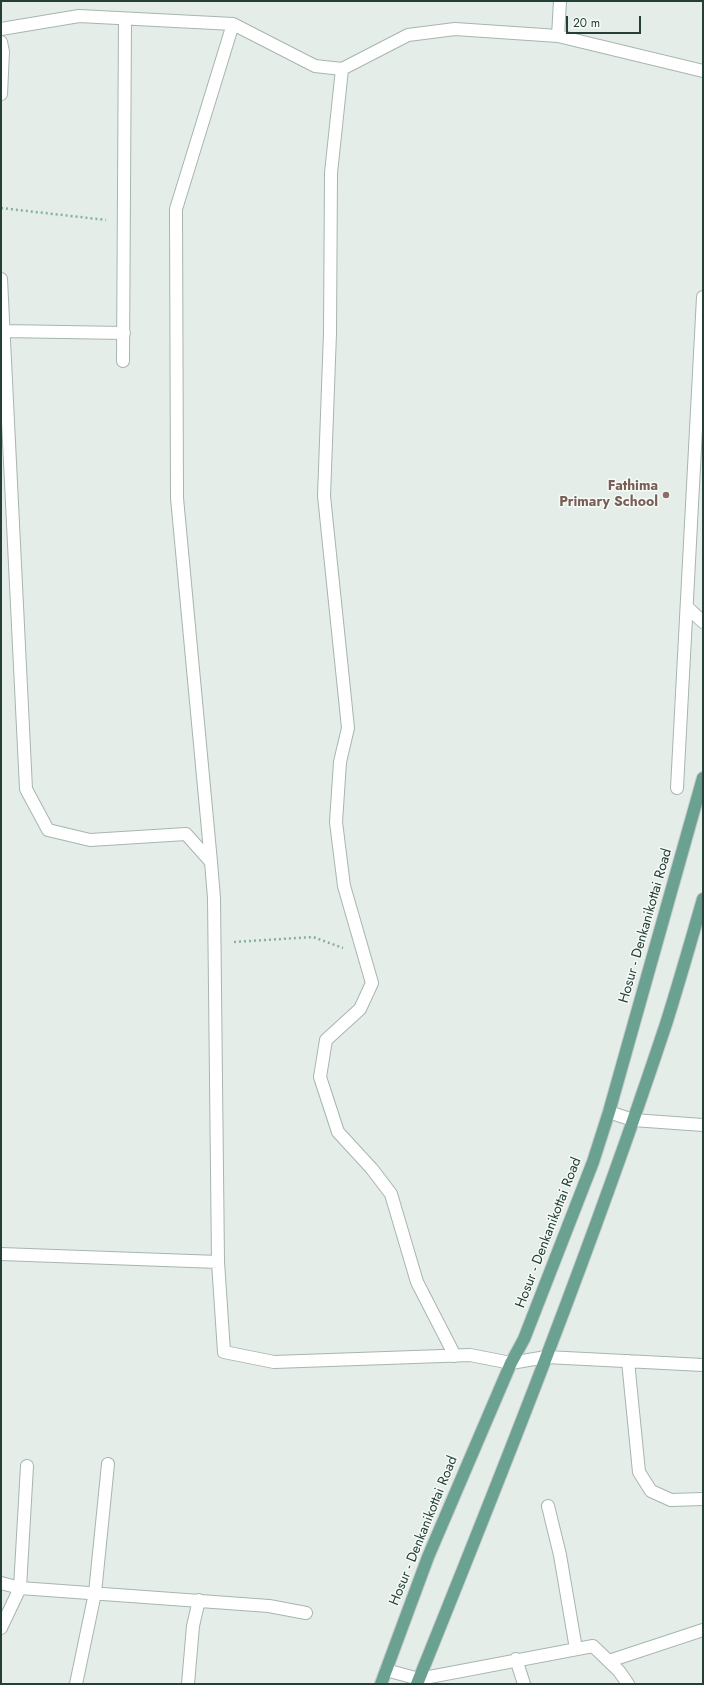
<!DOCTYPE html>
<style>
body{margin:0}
#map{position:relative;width:704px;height:1685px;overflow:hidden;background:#e5ede9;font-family:Jost,sans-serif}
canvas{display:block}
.frame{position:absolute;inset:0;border:2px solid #243f36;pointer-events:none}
.scale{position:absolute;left:566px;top:16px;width:75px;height:18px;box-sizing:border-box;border:2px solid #243f36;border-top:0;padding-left:5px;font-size:12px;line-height:14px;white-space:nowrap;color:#243f36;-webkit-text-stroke:3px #f5faf7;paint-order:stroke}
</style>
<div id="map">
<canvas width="704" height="1685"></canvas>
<div class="frame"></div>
<div class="scale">20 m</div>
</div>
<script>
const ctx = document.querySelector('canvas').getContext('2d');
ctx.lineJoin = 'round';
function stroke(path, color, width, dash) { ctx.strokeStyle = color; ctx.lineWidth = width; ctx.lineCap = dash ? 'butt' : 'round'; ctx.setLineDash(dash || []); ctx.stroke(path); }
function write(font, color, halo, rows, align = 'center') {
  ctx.font = font + ' Jost,sans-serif'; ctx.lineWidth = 3; ctx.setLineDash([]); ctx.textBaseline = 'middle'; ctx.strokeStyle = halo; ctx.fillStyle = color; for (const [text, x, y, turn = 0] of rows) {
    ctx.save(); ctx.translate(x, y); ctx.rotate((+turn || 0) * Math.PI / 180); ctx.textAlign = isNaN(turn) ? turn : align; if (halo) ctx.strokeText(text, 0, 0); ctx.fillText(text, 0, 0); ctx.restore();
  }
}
const minor = new Path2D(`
 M1,29L79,16L233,24L315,66L342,69L408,35L455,29L558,36L703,71
 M558,36L560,1
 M1,42L3,52L1,94
 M342,69L331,173L330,333L324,496L348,728L340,762L336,822L344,886L372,983L360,1009L326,1040L320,1077L338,1132L372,1169L391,1194L417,1282L455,1356
 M1,279L26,789L48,830L90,840L186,834L211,862L214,898L218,1262L224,1352L274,1362L470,1355L511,1363L546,1357L703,1365
 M3,331L124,333
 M123,361L125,19
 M687,607L703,622
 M677,788L703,297
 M211,862L177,498L176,209L233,24
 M609,1112L633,1120L703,1125
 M1,1254L218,1262
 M628,1361L639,1472L651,1491L671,1500L703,1499
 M548,1506L560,1555L576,1649
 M1,1583L20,1588L269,1606L306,1613
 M1,1628L20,1588L27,1466
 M516,1659L524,1684
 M609,1661L703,1630
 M386,1670L419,1679L593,1646L619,1671L628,1684
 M76,1684L95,1593L108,1464
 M188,1684L193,1626L199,1600`);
const major = new Path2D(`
 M381,1684L428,1557L511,1363L524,1339L593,1162L609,1112L703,778
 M417,1684C505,1466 592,1247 666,1024C679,983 691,941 703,899`);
stroke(minor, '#a7b5b0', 14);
stroke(major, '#c2c9c7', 14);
stroke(new Path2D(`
 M1,208L106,220
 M234,942L313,937L343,948`), '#86b0a1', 2.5, [2, 3]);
stroke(minor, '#fff', 12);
stroke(major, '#6ba191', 12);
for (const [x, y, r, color] of [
 [666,495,4,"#8d6e63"]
]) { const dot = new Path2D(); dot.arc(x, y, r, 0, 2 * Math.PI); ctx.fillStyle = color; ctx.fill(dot); stroke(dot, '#f5faf7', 1.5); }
write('bold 14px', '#785e54', '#f5faf7', [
 ["Fathima",658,487],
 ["Primary School",658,503]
], 'right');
write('14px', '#243f36', '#f5faf7', [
 ["Hosur - Denkanikottai Road",646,926,-74],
 ["Hosur - Denkanikottai Road",549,1233,-69],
 ["Hosur - Denkanikottai Road",424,1531,-68]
]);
</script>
